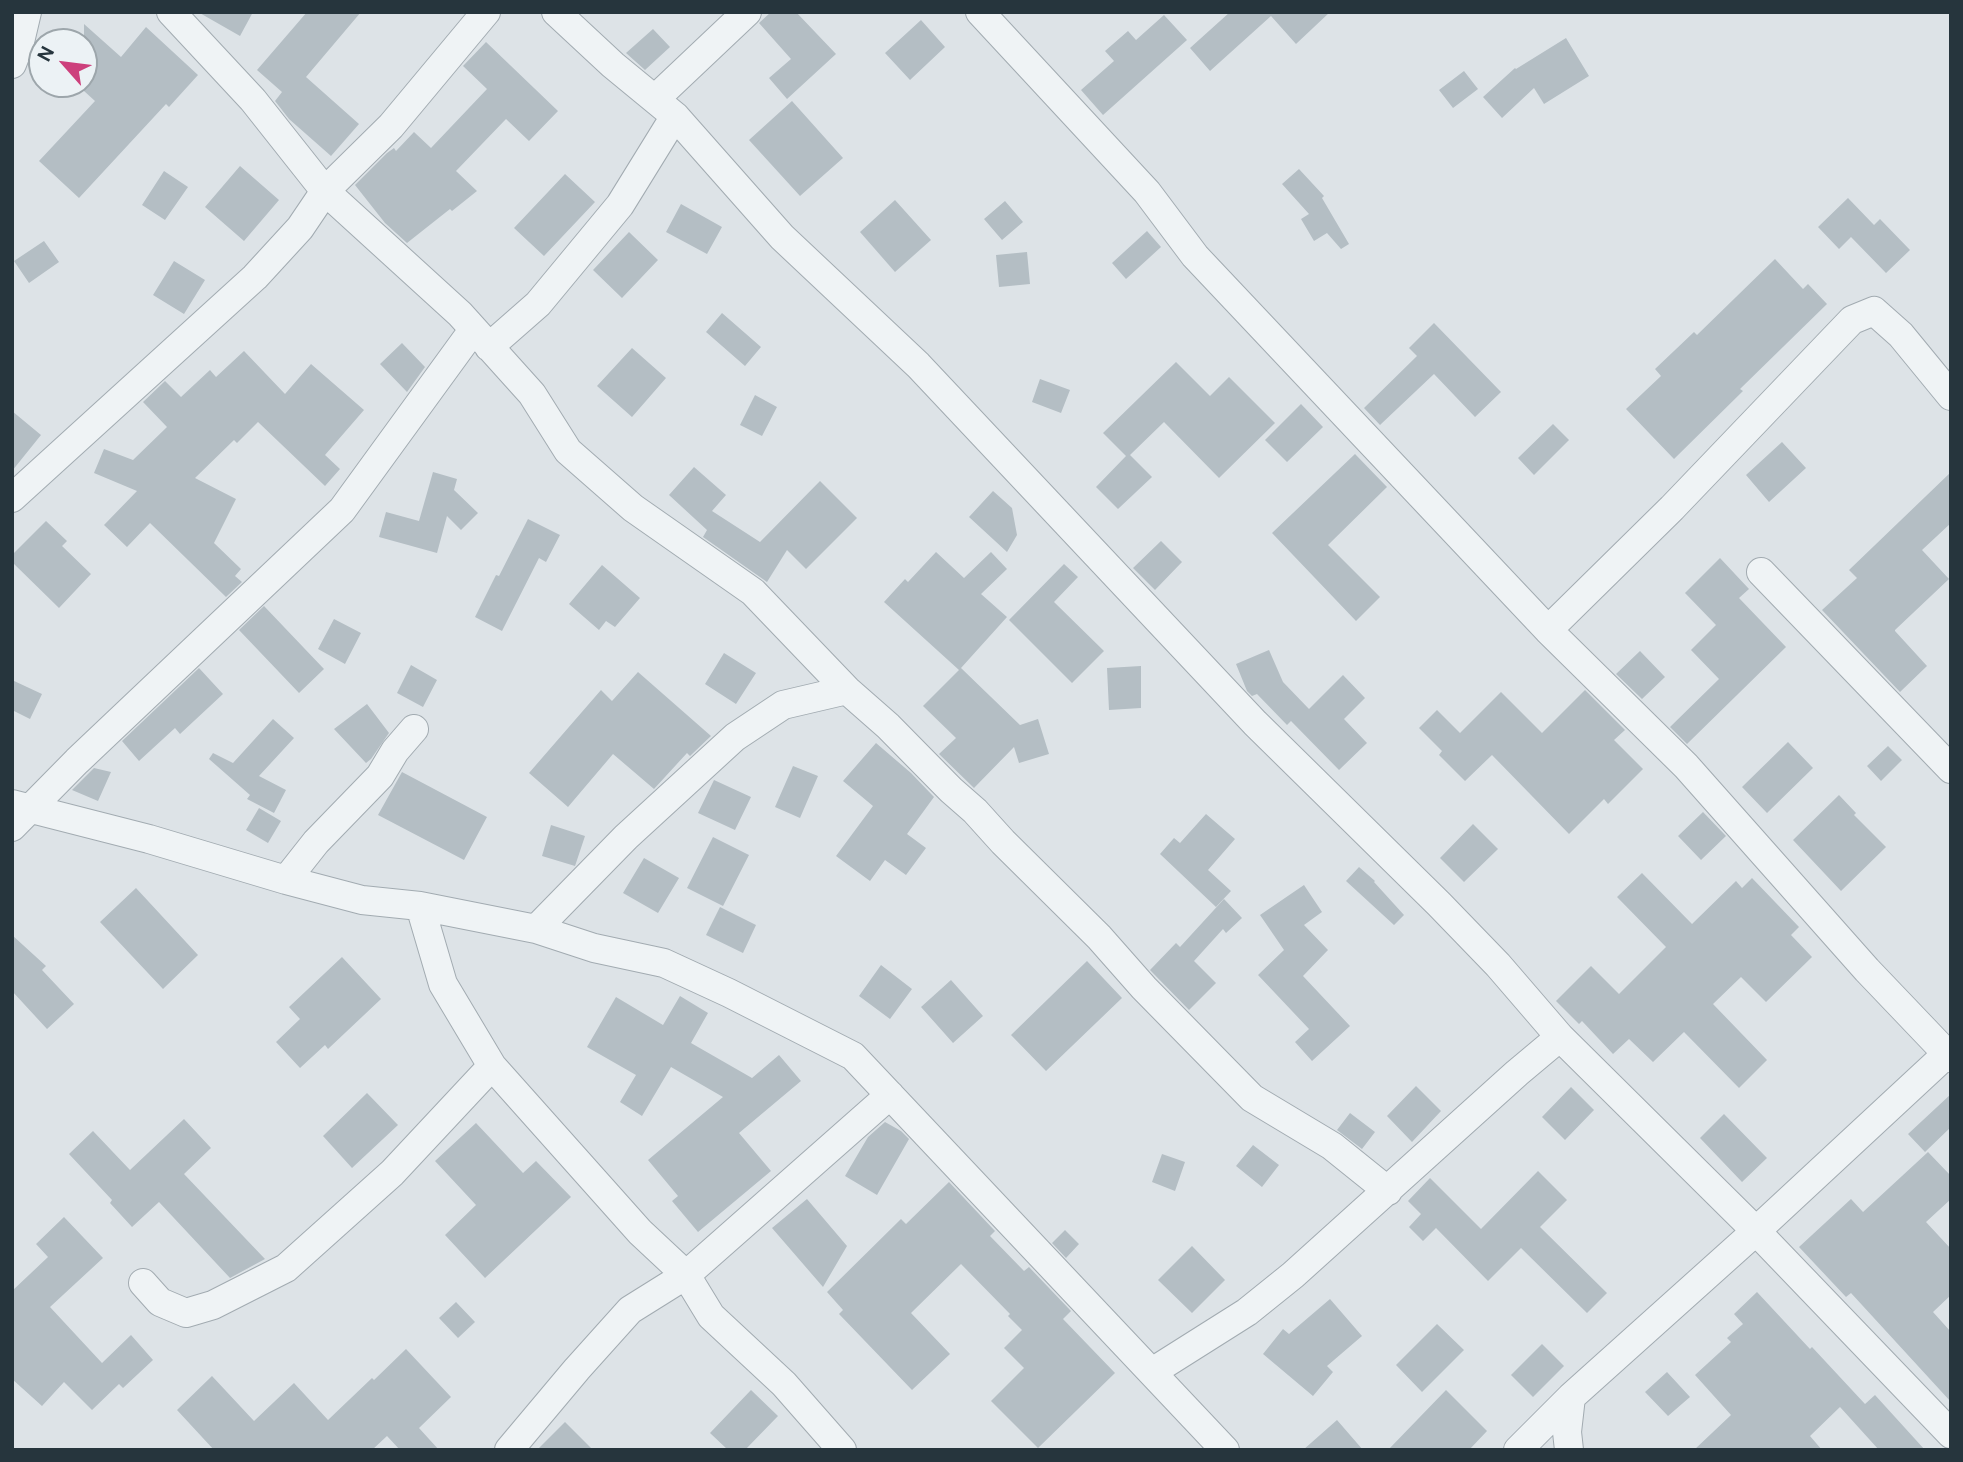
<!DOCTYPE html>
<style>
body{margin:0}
#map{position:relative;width:1963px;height:1462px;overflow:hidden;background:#dde3e7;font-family:"DM Sans",sans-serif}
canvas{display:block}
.frame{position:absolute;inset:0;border:14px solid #26353d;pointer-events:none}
.north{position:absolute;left:28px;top:28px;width:70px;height:70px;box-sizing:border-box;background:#ecf2f5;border:2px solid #9da6ab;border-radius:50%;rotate:298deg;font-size:19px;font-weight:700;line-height:28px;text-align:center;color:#26353d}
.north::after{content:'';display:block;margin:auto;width:24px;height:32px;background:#cd407c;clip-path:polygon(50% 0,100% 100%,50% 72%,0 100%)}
</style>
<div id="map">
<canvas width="1963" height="1462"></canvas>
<div class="frame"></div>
<div class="north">N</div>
</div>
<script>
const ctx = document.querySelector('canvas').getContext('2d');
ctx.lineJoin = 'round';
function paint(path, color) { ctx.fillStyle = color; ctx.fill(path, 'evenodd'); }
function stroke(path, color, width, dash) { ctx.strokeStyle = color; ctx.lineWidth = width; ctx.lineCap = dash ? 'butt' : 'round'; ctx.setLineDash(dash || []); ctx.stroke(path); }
paint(new Path2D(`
 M198,12H253L240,36Z
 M307,12H361L306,77L359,124L331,156L289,119L275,101L282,92L257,70Z
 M771,12H796L836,54L787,99L769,78L791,59L759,23Z
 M1230,12H1330L1296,44L1271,16L1210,71L1190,48Z
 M1164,15L1187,40L1103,115L1081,90L1114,61L1105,51L1128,31L1136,40Z
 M921,20L945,47L910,80L885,53Z
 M84,24L121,57L146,27L198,75L169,107L166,104L79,198L39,161L95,101L84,91Z
 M653,29L670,47L645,70L626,53Z
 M1566,38L1589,76L1544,104L1534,88L1502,118L1483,97L1515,68L1516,69Z
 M486,42L558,111L529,141L506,119L456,171L477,191L452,211L450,209L407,243L385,223L355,185L387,153L394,148L396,151L414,132L431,148L487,89L463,66Z
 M1464,71L1478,89L1453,108L1439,90Z
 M792,101L843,158L800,196L749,140Z
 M240,166L279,200L244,241L205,207Z
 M1299,169L1324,196L1322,198L1349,244L1341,249L1327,233L1314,241L1301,219L1309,214L1282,184Z
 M164,171L188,187L165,220L142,205Z
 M565,174L595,202L544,256L514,228Z
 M1848,198L1874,225L1880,219L1910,250L1886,273L1851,237L1839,249L1818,227Z
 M895,200L931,240L895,272L860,232Z
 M1005,201L1023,222L1002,240L984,219Z
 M681,204L722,227L707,254L666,232Z
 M1147,231L1161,247L1126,279L1112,263Z
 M629,232L658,260L622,298L593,270Z
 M44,241L59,262L29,283L14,261Z
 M1027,252L1030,284L999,287L996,255Z
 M1775,259L1803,289L1808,284L1827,304L1740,389L1743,391L1674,459L1626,409L1661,376L1655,369L1694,332L1697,335Z
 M174,261L205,280L184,314L153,295Z
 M722,313L761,347L745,366L706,332Z
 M1434,323L1501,392L1475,417L1434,374L1380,425L1364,408L1417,356L1409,348Z
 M402,343L425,367L407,392L380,364Z
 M632,348L666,378L632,417L597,386Z
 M244,351L285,394L311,364L364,410L325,455L340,469L325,486L258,422L237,443L234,440L195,478L236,499L214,543L241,569L235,576L242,582L226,597L150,523L127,547L104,525L137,491L94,473L104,449L133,460L167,427L143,402L165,381L181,397L210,370L216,377Z
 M1176,362L1210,396L1229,377L1275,423L1219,478L1164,422L1130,455L1152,477L1118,509L1096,487L1126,456L1103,433Z
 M1040,379L1070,390L1061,413L1032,402Z
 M755,395L777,407L762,436L740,425Z
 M1301,404L1323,427L1287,462L1265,440Z
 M12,411L41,435L12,471Z
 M1553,424L1569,440L1534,475L1518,458Z
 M1782,442L1806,468L1769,502L1746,475Z
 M1355,454L1387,487L1328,545L1380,597L1356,621L1272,533Z
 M694,467L726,495L712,511L760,542L820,481L857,518L806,569L787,550L767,582L703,537L707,530L669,495Z
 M433,472L457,479L454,490L478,513L461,530L447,516L437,553L379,537L386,512L419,521Z
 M1951,472V523L1922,550L1949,579L1895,630V631L1927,666L1900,692L1822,610L1857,578L1849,570Z
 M993,491L1012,508L1017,535L1007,552L969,517Z
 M528,519L560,535L546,562L539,558L502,631L475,617L496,575L499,576Z
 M46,521L67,541L62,546L91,574L59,608L12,562V555Z
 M1161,541L1182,562L1155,590L1133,568Z
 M936,552L964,578L991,552L1007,569L981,594L1007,617L961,668L1020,725L1038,719L1049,754L1019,763L1014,747L974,788L939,754L956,738L923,706L959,670L884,602L905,579L908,582Z
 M1720,558L1749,589L1739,598L1786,647L1687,744L1670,727L1719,679L1691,650L1716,625L1685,593Z
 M1064,564L1078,577L1054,602L1104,651L1072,683L1009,620Z
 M602,565L640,598L615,627L606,621L599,630L569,604Z
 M264,606L324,669L299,693L239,630Z
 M334,619L361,633L345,664L318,649Z
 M1269,650L1283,682L1309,709L1343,675L1365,698L1344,719L1367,743L1339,770L1291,721L1287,725L1257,694L1252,696L1247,691L1236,664Z
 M1640,651L1665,677L1642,699L1616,674Z
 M724,653L756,673L736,704L705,684Z
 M411,665L437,680L423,707L397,693Z
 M1141,666V708L1109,710L1107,668Z
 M199,668L223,694L180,734L175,728L139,761L122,741Z
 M638,672L711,736L690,756L687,753L654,789L613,754L568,807L529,773L601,690L612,701Z
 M12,680L42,694L30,719L12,710Z
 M1585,690L1625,730L1614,740L1643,769L1608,804L1604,799L1569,834L1492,755L1465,781L1439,755L1442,751L1419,728L1437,710L1460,733L1501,692L1542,733Z
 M367,704L389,733L371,759L366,763L334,729Z
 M273,719L294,738L259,776L286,790L274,813L247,799L250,795L209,759L213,753L233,763Z
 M1788,742L1813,768L1767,813L1742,787Z
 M876,743L911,773L934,797L907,834L926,848L906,875L885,860L870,881L836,856L873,806L843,781Z
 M1888,746L1902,760L1881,781L1867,766Z
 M793,766L818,776L800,818L775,807Z
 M94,768L111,772L98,801L72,790Z
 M402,772L487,817L464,860L378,815Z
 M714,780L751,797L735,830L698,813Z
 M1839,795L1856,813L1854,815L1886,847L1841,891L1793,840Z
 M259,808L281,821L268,843L246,830Z
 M1703,812L1726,836L1701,860L1678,836Z
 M1206,814L1235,839L1208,870L1231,891L1216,907L1160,854L1174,838L1180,843Z
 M1473,824L1498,849L1464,882L1440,858Z
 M551,825L585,836L575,866L542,856Z
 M713,837L749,855L723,906L687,888Z
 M644,858L679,878L658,913L623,893Z
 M1359,867L1375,881L1374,882L1404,915L1394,925L1346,881Z
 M1642,873L1692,924L1736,881L1742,888L1752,878L1799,927L1791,935L1812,957L1766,1002L1741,977L1713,1004L1767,1060L1739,1088L1684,1032L1653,1062L1629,1039L1613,1054L1582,1021L1579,1024L1556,1001L1591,966L1619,994L1666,947L1617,897Z
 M1304,885L1322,912L1304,925L1328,950L1303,976L1350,1026L1312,1061L1295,1042L1309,1029L1258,975L1284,950L1260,915Z
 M136,888L198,955L163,989L100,922Z
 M1224,899L1242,918L1226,933L1223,929L1194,961L1216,983L1189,1010L1150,970L1176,943L1180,947Z
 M720,907L756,925L743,953L706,935Z
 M12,935L46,966L42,970L74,1004L47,1029L12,991Z
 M342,957L381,999L328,1049L325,1045L300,1068L276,1042L300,1019L289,1007Z
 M1087,961L1122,998L1046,1071L1011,1035Z
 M881,965L912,989L890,1019L859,996Z
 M951,980L983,1016L953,1043L921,1007Z
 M680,996L708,1013L691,1043L752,1078L779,1055L801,1081L739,1133L771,1171L698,1232L672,1201L678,1196L648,1160L723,1097L671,1067L642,1116L620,1102L636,1075L587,1047L616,997L663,1025Z
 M1416,1086L1441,1111L1412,1142L1387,1116Z
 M1571,1087L1594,1110L1565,1140L1542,1117Z
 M367,1093L398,1125L352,1168L323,1136Z
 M1951,1094V1127L1925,1152L1908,1134Z
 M1350,1113L1375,1132L1362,1149L1337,1130Z
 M1724,1114L1767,1158L1742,1182L1700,1138Z
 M184,1119L211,1148L184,1174L265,1259L230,1278L159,1202L132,1227L110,1203L112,1200L69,1154L93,1131L130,1170Z
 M885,1122L901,1131L909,1139L877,1195L845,1176L868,1137Z
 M476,1123L523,1173L536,1161L571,1197L485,1278L445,1235L476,1205L435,1161Z
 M1253,1145L1279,1165L1262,1187L1236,1166Z
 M1928,1152L1951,1176V1199L1926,1222L1951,1249V1295L1933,1312L1951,1332V1402L1851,1293L1846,1297L1799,1247L1851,1199L1863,1212Z
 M1162,1154L1185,1162L1175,1191L1152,1182Z
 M1538,1171L1567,1200L1540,1227L1607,1293L1587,1313L1521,1248L1488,1281L1436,1228L1423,1241L1409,1227L1421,1214L1408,1201L1430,1178L1481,1229Z
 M949,1182L995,1231L990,1236L1024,1271L1029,1267L1071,1311L1063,1319L1115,1373L1038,1448L991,1401L1024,1368L1004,1348L1022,1330L1008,1316L1010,1314L961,1264L911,1313L950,1354L912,1390L839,1314L843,1310L827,1292L901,1219L906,1224Z
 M807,1199L847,1246L823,1287L772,1228Z
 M64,1217L103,1258L50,1307L102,1363L131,1335L153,1360L123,1388L119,1384L92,1410L64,1382L42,1406L12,1379V1291L48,1257L36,1244Z
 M1065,1230L1079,1244L1066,1258L1052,1243Z
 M1192,1246L1225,1280L1192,1313L1158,1280Z
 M1757,1292L1810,1349L1812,1347L1865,1404L1875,1395L1925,1450H1879L1840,1407L1810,1436L1822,1450H1694L1731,1415L1695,1375L1731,1342L1727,1338L1743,1324L1734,1314Z
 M1330,1299L1362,1336L1327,1366L1333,1372L1313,1396L1263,1354L1283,1329L1289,1334Z
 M456,1302L475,1322L458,1338L439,1318Z
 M1437,1324L1464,1350L1422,1392L1396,1365Z
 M1542,1344L1564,1366L1533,1397L1511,1375Z
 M406,1349L451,1397L419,1428L439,1450H400L387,1436L372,1450H214L177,1410L212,1376L254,1421L294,1383L328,1420L372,1378L374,1380Z
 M1667,1372L1690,1397L1668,1416L1645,1392Z
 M751,1390L778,1416L745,1450H728L710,1433Z
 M1446,1390L1487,1431L1469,1450H1388Z
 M1337,1420L1363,1450H1303Z
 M565,1422L593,1450H537Z`), '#b4bec4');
const minor = new Path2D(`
 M171,12L253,100L325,191L460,314L532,394L568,451L633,508L753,592L847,690L888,726L951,790L975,811L1003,842L1099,937L1144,988L1252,1098L1332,1146L1388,1191
 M556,12L613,65L675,116L782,237L918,365L1255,723L1439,904L1498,965L1560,1037
 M980,12L1147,192L1195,256L1548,630L1686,766L1867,970L1951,1058
 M12,64L19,46L27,12
 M655,99L747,12
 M489,347L538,304L620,205L675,116
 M12,498L255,277L300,228L325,191L391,126L486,12
 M1761,572L1951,769
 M1548,630L1672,508L1852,320L1874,311L1901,335L1951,396
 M12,804L149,839L286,880L362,900L420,906L536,929L594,948L664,963L729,993L853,1056L1225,1450
 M12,827L77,761L342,510L473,330
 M286,880L316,842L380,776L395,751L414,729
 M420,906L443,984L492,1066L640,1232L686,1275L711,1316L784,1384L842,1450
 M536,929L626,837L735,737L783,705L847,690
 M143,1283L160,1302L186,1313L213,1305L286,1268L392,1173L492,1066
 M1152,1372L1247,1312L1293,1275L1517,1073L1560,1037L1756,1231L1951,1434
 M509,1450L577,1369L630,1310L686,1275L890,1095
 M1518,1450L1571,1397L1756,1231L1951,1050
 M1569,1450L1567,1432L1571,1397`);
stroke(minor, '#a2abb1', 30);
stroke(minor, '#eff3f5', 28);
</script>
